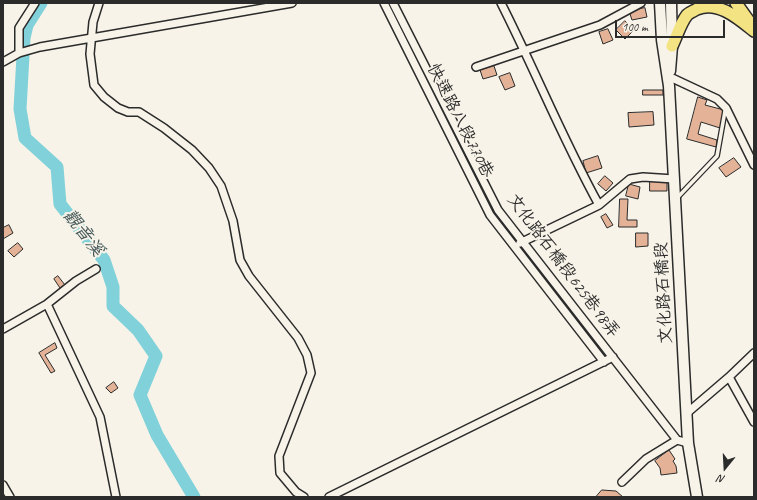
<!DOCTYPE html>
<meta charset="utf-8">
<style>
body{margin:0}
#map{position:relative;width:757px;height:500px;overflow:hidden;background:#f7f3e8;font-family:Caveat,sans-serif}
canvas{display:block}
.frame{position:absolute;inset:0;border:4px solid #2b2b2b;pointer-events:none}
.north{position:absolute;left:705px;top:448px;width:40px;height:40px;-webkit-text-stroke:3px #f7f3e8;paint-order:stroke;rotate:198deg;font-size:11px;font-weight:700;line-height:16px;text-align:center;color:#2b2b2b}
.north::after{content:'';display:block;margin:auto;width:14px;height:18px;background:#2b2b2b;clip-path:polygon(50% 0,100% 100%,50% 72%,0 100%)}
.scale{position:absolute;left:615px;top:20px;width:110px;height:18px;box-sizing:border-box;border:2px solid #2b2b2b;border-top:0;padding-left:5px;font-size:12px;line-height:14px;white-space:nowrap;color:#2b2b2b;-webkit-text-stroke:3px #f7f3e8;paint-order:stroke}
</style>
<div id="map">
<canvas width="757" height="500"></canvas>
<div class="frame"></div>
<div class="north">N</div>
<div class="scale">100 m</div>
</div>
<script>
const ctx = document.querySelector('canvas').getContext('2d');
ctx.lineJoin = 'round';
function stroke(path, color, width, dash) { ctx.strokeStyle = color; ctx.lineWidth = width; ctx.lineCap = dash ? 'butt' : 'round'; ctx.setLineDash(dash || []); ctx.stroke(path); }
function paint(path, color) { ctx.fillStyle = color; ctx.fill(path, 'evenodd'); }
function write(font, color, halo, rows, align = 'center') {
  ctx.font = font + ' Caveat,"LXGW WenKai TC",sans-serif'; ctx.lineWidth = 4; ctx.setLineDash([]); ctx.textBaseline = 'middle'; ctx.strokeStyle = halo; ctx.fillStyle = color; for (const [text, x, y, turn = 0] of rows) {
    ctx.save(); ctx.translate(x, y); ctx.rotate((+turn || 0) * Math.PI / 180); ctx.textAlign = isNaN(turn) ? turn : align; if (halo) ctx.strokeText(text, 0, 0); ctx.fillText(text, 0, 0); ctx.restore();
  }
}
stroke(new Path2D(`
 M41,3L27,25L24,38L20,109L25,138L57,167L60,204L104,260L113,287V306L138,330L156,356L140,395L157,435L194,497`), '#80d1d9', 13);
const building = new Path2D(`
 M645,8L647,17L632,20L629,11Z
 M625,21L634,30L625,39L616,30Z
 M608,29L613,40L603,44L599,32Z
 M494,66L497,75L483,79L480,70Z
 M510,73L515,86L505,90L499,77Z
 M643,90H663V95H643Z
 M698,97L707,100L705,105L724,110L720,128L701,122L698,134L717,140L716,147L687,139Z
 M653,112L654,125L629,127L628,113Z
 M598,156L602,168L586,173L583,161Z
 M734,158L741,167L726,177L719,168Z
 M605,176L613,183L606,191L598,184Z
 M650,180H667V191H650Z
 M629,184L640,187L638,199L626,196Z
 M620,199H628L627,220H637V227H619Z
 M606,214L613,225L607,228L601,217Z
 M9,225L13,233L3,239V228Z
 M636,233H648V246L636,247Z
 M18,243L23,249L14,257L8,251Z
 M58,276L65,285L60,288L54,279Z
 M55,343L57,348L45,355L55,371L51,373L39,353Z
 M114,382L118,388L111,393L106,388Z
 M669,450L675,459L673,461L676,466L677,473L661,475L660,468L655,461Z
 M602,490L616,491L623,497H596Z`);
paint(building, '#e4b296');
stroke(building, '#2b2b2b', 1);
const lane = new Path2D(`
 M677,198L717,156L725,111`);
const street = new Path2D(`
 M99,3L93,22L90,54L94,85L104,97L118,108L128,112H139L164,128L192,150L209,168L221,186L233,221L240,260L249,276L298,338L307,355L311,373L279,456L280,473L296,492L304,497
 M384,3L490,215L604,362
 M393,3L498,210L677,440L688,443
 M501,3C535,70 563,140 599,205
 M19,53V28L35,3
 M3,62L19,53L40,47L292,3
 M476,67L600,25L641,3
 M670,77L717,99L726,108L754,165
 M520,243L599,205L630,179L643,177L674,179
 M47,304L100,417L116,497
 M3,329L47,304L76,281L96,269
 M729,377L754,422
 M687,413L729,377L754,353
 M622,482L646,459L677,440
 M3,485L10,497
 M329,497L613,357`);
const secondary = new Path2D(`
 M660,3L662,40L669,86L688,443L697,497
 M670,71L672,46L671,3`);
const primary = new Path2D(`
 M736,3L751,24
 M672,46C677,36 680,24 687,15C690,12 694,11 697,9C718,0 739,19 754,31`);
stroke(lane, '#2b2b2b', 6);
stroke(street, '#2b2b2b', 10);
stroke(secondary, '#2b2b2b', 13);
stroke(primary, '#2b2b2b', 14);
stroke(lane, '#f7f3e8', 3.5);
stroke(street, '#f7f3e8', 7);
stroke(secondary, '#f7f3e8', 10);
stroke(primary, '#f4e382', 11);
write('17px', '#2b2b2b', '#f7f3e8', [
 ["快速路八段770巷",460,121,63],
 ["文化路石橋段625巷98弄",563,266,53],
 ["文化路石橋段",664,293,-93]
]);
write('italic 18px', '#405456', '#f7f3e8', [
 ["觀音溪",83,233,52]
]);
</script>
